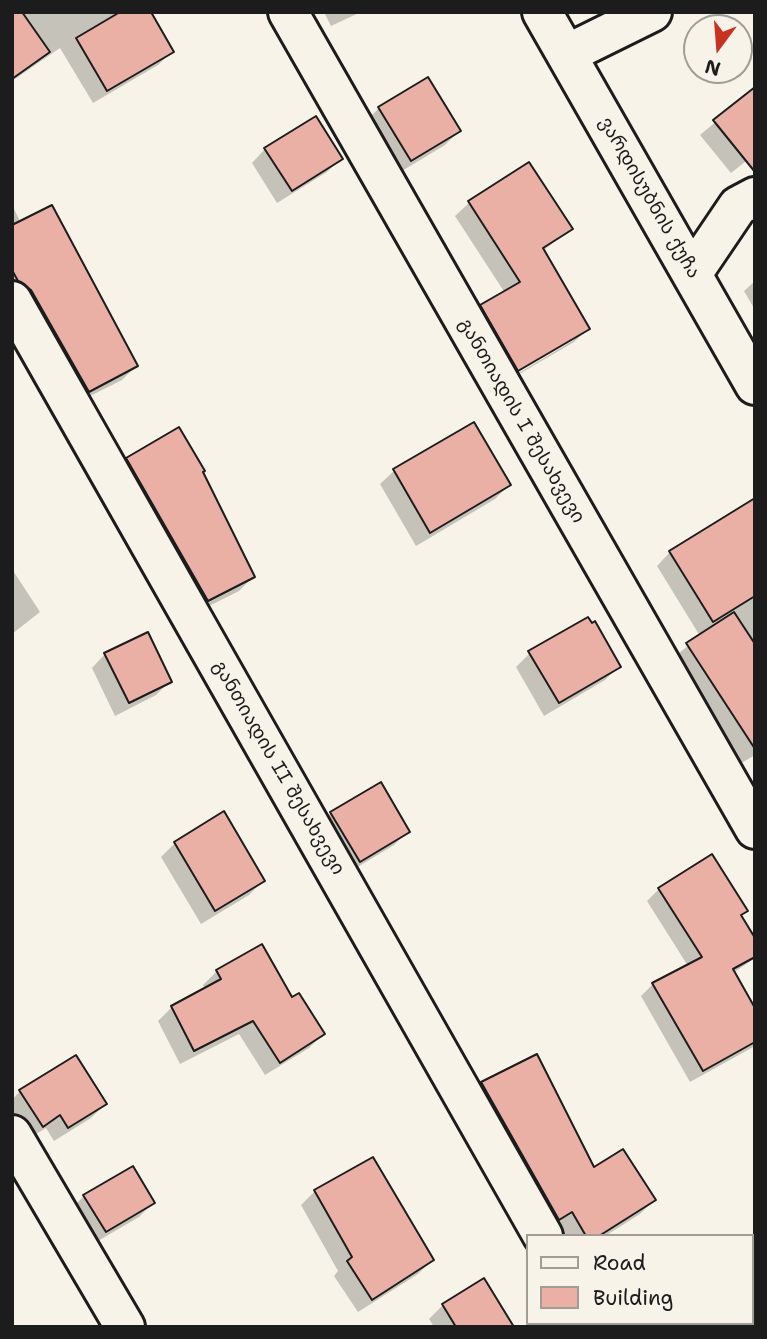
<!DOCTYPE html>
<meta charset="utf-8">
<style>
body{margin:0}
#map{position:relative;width:767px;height:1339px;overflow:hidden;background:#f7f3e8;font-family:"Shantell Sans",sans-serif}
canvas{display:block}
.frame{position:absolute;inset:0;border:14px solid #1c1c1c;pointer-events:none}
.legend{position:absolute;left:526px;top:1234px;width:228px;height:91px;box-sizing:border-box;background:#f7f3e8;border:2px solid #9f9d96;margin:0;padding:9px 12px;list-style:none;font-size:21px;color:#1c1c1c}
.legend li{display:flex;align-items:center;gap:14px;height:35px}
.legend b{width:35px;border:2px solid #9f9d96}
.north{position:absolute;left:683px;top:14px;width:70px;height:70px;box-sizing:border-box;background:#f7f3e8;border:2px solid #9f9d96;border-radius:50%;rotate:196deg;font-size:19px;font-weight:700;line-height:28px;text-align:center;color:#1c1c1c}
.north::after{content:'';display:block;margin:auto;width:24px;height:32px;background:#c8321e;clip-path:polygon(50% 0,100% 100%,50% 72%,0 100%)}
</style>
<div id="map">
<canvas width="767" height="1339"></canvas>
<div class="frame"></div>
<ul class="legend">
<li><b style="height:9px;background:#f7f3e8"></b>Road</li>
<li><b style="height:19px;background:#eab0a6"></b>Building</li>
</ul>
<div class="north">N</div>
</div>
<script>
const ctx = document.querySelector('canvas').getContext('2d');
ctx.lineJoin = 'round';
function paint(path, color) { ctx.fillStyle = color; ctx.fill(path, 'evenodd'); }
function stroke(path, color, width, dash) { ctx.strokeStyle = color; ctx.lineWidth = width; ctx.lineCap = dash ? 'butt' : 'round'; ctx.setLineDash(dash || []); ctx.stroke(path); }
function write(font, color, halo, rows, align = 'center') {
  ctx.font = font + ' "Shantell Sans","Noto Sans Georgian",sans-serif'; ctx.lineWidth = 6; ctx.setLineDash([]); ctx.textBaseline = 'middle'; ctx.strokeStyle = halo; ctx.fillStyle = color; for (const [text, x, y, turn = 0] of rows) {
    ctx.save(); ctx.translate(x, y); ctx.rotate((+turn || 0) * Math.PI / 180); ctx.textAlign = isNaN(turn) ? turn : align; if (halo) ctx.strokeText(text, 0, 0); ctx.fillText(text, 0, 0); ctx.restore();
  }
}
paint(new Path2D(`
 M12,12H149L172,52L158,65L93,103L60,48L12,81Z
 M324,12H361L331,26Z
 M755,89V154L731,173L700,135Z
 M379,108L459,131L445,145L397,174L365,122Z
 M265,149L341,158L327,172L277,203L252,163Z
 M529,164L571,228L543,251L588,329L574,342L504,383L468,320L482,306L505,293L455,216L469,203ZM574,336V340L512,377L510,374Z
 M13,207L21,223L136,366L122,380L74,404L12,300Z
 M755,281V310L744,291Z
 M473,424L509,485L495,499L416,546L380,484L394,471Z
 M127,459L201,473L253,577L239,591L193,614L114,473Z
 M755,520V755L733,768L673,658L700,636L657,566L670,552Z
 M12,569L40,612L12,634Z
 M591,625L619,666L605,680L544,716L516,667L530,653Z
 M105,654L170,681L156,695L115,716L92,668Z
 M331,813L408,831L394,845L346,874L317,827Z
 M224,814L263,881L249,895L201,924L161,857L175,843Z
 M659,889L746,911L740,917L755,942V958L733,973L755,1011V1046L690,1082L641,996L653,984L688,966L647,901Z
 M261,946L292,1000L323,1034L309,1048L265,1075L239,1034L180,1064L158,1021L172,1007L205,989L203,985L217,971Z
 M536,1056L593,1169L654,1200L640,1214L605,1236H564L468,1097L482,1083Z
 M20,1091L105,1104L91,1118L54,1141L46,1128L28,1139L12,1114V1100Z
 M315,1191L432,1260L418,1274L358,1312L334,1276L338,1271L301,1205Z
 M84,1196L153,1203L139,1217L91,1245L70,1210Z
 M443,1305L507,1327H434L429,1319Z
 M618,1323H699V1324L696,1327H620Z`), '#0003');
const building = new Path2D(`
 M12,12H22L50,52L12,79Z
 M120,12H151L174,52L107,91L76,38Z
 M428,77L461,131L411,161L378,107Z
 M755,87V172L713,120Z
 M316,116L343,159L292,191L264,148Z
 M529,162L573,229L543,248L590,329L518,371L480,305L520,282L468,201Z
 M52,205L138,366L89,392L31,290L18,281L12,270V225Z
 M474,422L511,485L430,533L393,469Z
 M179,427L205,471L203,472L255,577L208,601L126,458Z
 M755,498V596L713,622L669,551Z
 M734,612L755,644V749L686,643Z
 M588,617L592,623L595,621L621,667L559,703L528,651Z
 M148,632L172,682L129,703L104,653Z
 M381,782L410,832L360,862L330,812Z
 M224,811L265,881L215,911L174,842Z
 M712,854L748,911L741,915L755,938V957L733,969L755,1008V1042L703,1071L652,983L702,957L658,888Z
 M262,944L292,997L299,993L325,1034L280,1063L253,1021L194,1051L171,1006L221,979L216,970Z
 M537,1054L594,1167L623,1149L656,1200L599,1236H586L572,1212L559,1220L481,1082Z
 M76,1055L107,1104L68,1128L60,1115L43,1127L19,1090Z
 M373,1157L434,1260L372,1300L347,1261L352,1257L314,1190Z
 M133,1166L155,1203L106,1232L83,1195Z
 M484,1278L514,1327H456L442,1304Z`);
paint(building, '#eab0a6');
stroke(building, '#1c1c1c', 2);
const street = new Path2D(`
 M288,12L755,829
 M567,54L652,12
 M692,274L738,206L755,197
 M12,301L543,1236
 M12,1135L125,1327
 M593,1323L595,1327`);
const secondary = new Path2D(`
 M542,12L755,385`);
stroke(street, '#1c1c1c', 44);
stroke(secondary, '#1c1c1c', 44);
stroke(street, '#f7f3e8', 38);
stroke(secondary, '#f7f3e8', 38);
write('19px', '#1c1c1c', '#f7f3e8', [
 ["ვარდისუბნის ქუჩა",649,198,60],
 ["განთიადის I შესახვევი",521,421,60],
 ["განთიადის II შესახვევი",278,768,60]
]);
</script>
